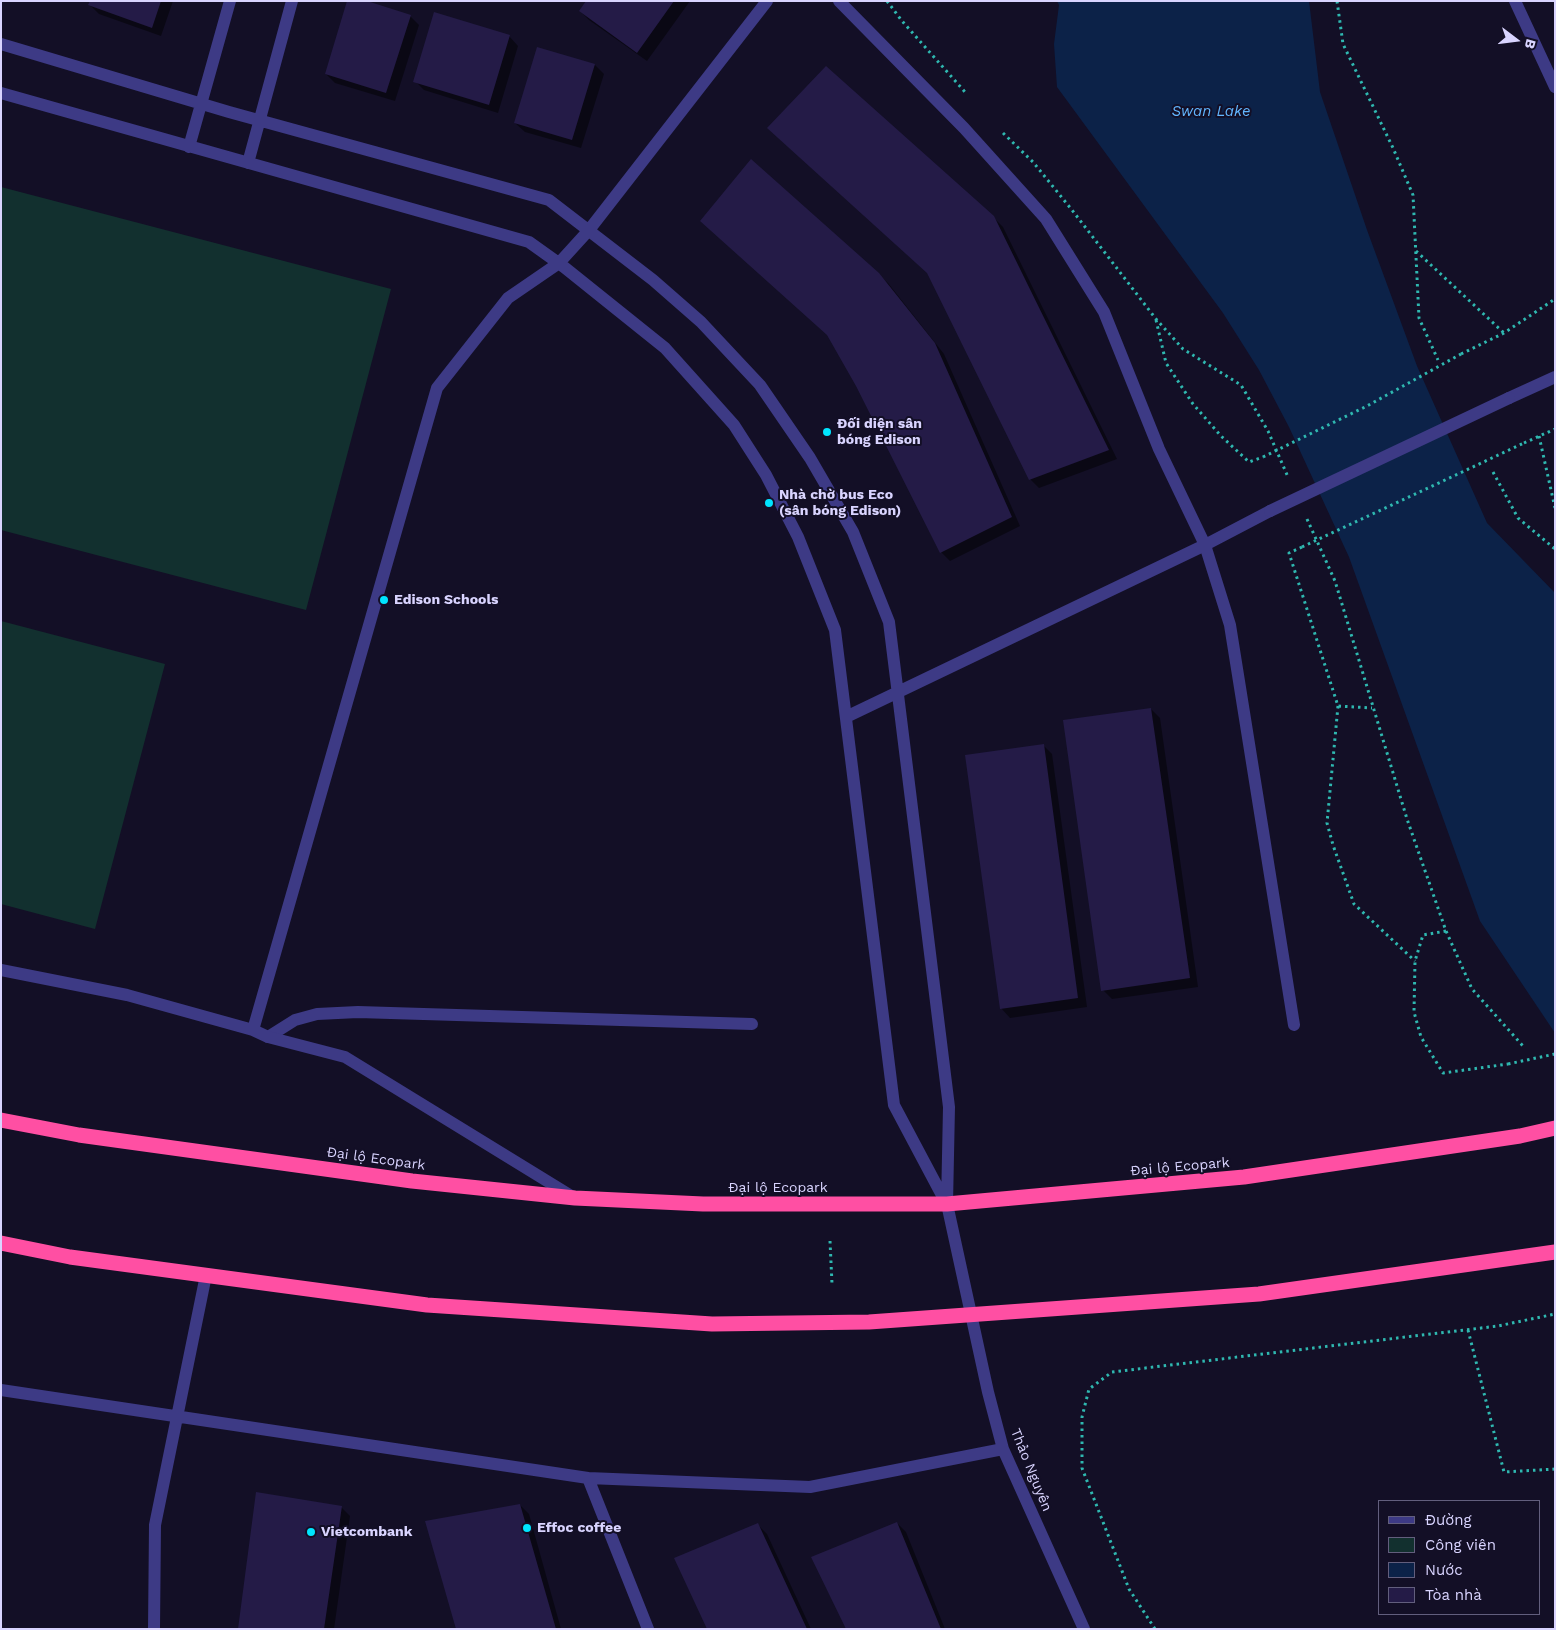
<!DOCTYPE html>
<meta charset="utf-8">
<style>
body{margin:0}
#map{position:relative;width:1556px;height:1630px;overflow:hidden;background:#130f26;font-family:"Work Sans",sans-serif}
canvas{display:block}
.frame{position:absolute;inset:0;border:2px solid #d9d4ff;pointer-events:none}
.legend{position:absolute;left:1378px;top:1500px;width:162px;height:115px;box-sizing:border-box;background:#130f26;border:1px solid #625e7d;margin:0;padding:6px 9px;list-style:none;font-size:15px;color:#d9d4ff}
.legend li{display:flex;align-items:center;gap:10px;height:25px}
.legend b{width:25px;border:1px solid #625e7d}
.north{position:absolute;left:1491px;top:15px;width:50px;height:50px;-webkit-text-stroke:4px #130f26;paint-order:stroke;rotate:105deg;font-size:14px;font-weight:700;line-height:20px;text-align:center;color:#d9d4ff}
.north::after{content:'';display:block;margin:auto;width:18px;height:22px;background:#d9d4ff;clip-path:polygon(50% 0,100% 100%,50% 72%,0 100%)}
</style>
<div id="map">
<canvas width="1556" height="1630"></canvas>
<div class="frame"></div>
<ul class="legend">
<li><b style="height:6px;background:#3d3a85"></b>Đường</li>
<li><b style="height:14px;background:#12302f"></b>Công viên</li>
<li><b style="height:14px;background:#0c2248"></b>Nước</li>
<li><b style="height:14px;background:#241b47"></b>Tòa nhà</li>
</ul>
<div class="north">B</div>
</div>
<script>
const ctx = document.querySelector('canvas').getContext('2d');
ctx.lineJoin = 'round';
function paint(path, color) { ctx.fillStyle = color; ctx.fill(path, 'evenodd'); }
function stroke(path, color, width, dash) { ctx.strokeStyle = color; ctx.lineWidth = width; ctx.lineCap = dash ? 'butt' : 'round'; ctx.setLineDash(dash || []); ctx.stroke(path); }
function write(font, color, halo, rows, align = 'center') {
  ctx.font = font + ' "Work Sans",sans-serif'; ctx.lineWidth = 4; ctx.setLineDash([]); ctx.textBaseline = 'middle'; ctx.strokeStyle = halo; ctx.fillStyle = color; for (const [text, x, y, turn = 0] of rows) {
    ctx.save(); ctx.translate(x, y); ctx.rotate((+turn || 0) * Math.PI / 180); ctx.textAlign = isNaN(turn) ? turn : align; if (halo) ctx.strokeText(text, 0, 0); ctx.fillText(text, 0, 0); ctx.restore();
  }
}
paint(new Path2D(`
 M1,187L391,289L306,610L1,530Z
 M1,621L165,664L95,929L1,904Z`), '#12302f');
paint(new Path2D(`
 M1057,1H1309L1320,92L1367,230L1417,366L1487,523L1555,593V1033L1480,921L1349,557L1289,427L1259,370L1223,313L1057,87L1054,44L1059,5Z`), '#0c2248');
paint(new Path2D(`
 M91,1H173L161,36L99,14L90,5Z
 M587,1H690L647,61L589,20L580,11Z
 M410,16L419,25L395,101L335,83L326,74Z
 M509,36L518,46L498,113L424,90L415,81Z
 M595,65L604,74L581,148L525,132L515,123Z
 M993,217L1003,227L1117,459L1039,488L1030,479Z
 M878,274L888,283L944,354L1020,526L950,561L941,552Z
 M1151,709L1160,718L1198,987L1112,999L1103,990Z
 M1043,745L1052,754L1087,1007L1010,1018L1001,1008Z
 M520,1505L529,1514L561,1629H458Z
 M341,1507L350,1516L334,1629H239Z
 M897,1523L906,1532L945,1629H847Z
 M758,1525L767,1534L811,1629H708Z`), '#0007');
paint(new Path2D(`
 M90,1H161L152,28L88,5Z
 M347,1H367L411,15L386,93L325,74Z
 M586,1H674L637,53L579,11Z
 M434,12L510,35L489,105L413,82Z
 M537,47L595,64L572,140L514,123Z
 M826,66L994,216L1109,450L1029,480L927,273L767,128Z
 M751,159L879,273L935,343L1012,517L940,553L856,386L827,335L700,221Z
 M1151,708L1190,978L1101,991L1063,720Z
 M1044,744L1078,998L1000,1009L965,755Z
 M256,1492L342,1506L324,1629H238Z
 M520,1504L556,1629H456L425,1521Z
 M897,1522L941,1629H846L811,1557Z
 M758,1523L807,1629H707L674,1558Z`), '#241b47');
stroke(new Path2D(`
 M887,1L902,21L965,92
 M1337,1L1343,44L1393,148L1413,195L1419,318L1438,360
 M1003,133L1033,162L1072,210L1156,319L1183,349L1241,385L1268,431L1288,477
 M1416,251L1504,333
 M1156,320L1166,363L1193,404L1221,436L1249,462L1263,457
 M1461,354L1504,333L1555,299
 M1539,436L1555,508
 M1524,443L1555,429
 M1493,472L1518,518L1555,549
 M1307,519L1335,581L1407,819L1446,931L1472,989L1523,1046
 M1302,547L1289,553L1338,706L1372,708
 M1338,706L1327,823L1333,845L1354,904L1415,961
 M1446,931L1423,935L1415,961L1414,1012L1421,1037L1443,1073L1508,1064
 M830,1241L832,1284
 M1468,1330L1504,1472L1555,1469
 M1155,1629L1129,1589L1082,1468V1417L1089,1389L1112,1372L1498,1326L1555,1314`), '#2fb8b0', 3, [2.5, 4]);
stroke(new Path2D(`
 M268,1037L295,1020L317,1014L358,1012L752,1024`), '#3d3a85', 12);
stroke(new Path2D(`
 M839,1L964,128L1046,219L1104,312L1159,449L1205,545L1230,625L1294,1025
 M1515,1L1555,87
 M1,44L229,112L549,200L653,280L701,322L760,385L810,458L853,532L889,622L949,1107L947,1204L988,1392L1003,1449L1084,1629
 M1,93L529,242L564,267L665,348L734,425L766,475L798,537L835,630L894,1105L945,1201
 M189,147L230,1
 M248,163L292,1
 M1509,398L1555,377
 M846,717L1205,545L1270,511
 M1,970L127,995L253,1030L268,1037L345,1057L573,1197
 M253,1030L437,388L508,298L559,263L589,230L767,1
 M1,1390L588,1478L648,1629
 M588,1478L810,1487L1003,1449
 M154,1629L155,1525L206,1275`), '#3d3a85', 12);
stroke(new Path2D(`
 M1,1120L79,1135L412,1181L575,1198L703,1204H947L1244,1177L1520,1136L1555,1128
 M1,1243L70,1257L427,1305L712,1324L869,1322L1259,1294L1555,1252`), '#ff4fa3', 15);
stroke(new Path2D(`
 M1263,457L1367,406L1461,354
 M1302,547L1524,443
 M1508,1064L1555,1054`), '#2fb8b0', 3, [2.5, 4]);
stroke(new Path2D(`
 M1270,511L1509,398`), '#3d3a85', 12);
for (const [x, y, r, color] of [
 [827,432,5,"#00e5ff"],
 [769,503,5,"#00e5ff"],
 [384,600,5,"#00e5ff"],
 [527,1528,5,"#00e5ff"],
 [311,1532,5,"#00e5ff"]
]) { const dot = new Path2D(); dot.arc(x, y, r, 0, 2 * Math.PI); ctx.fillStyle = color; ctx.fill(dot); stroke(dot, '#130f26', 2); }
write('bold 14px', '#d9d4ff', '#130f26', [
 ["Đối diện sân",837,424],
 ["bóng Edison",837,440],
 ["Nhà chờ bus Eco",779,495],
 ["(sân bóng Edison)",779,511],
 ["Edison Schools",394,600],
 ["Effoc coffee",537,1528],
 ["Vietcombank",321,1532]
], 'left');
write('14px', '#d9d4ff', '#130f26', [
 ["Đại lộ Ecopark",376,1159,8],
 ["Đại lộ Ecopark",1180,1167,-5],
 ["Đại lộ Ecopark",778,1188],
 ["Thảo Nguyên",1031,1470,68]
]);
write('italic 15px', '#62b6ff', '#130f26', [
 ["Swan Lake",1211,112]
]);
</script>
